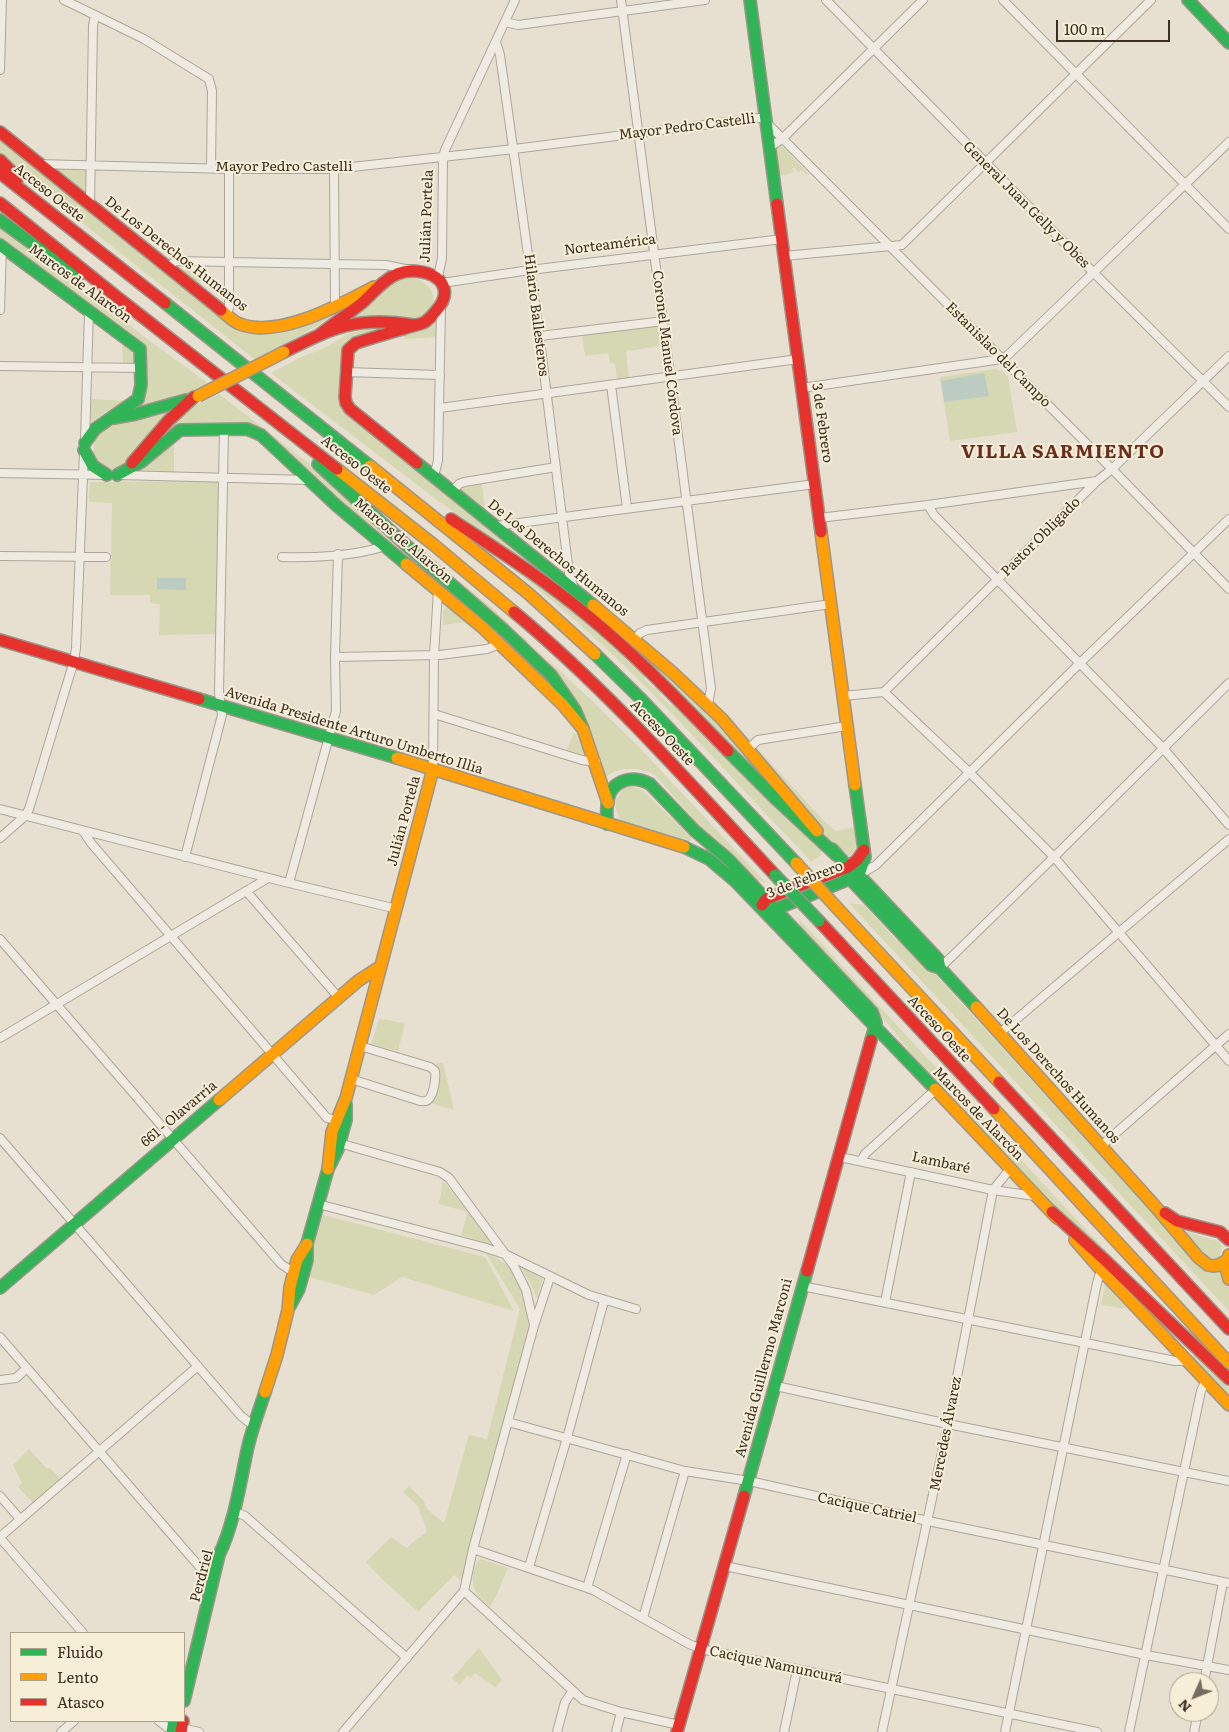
<!DOCTYPE html>
<meta charset="utf-8">
<style>
body{margin:0}
#map{position:relative;width:1229px;height:1732px;overflow:hidden;background:#e7e0d1;font-family:Literata,serif}
canvas{display:block}
.legend{position:absolute;left:10px;top:1632px;width:175px;height:90px;box-sizing:border-box;background:#f7eed8;border:1px solid #ada18e;margin:0;padding:6px 9px;list-style:none;font-size:15px;color:#3d2e20}
.legend li{display:flex;align-items:center;gap:10px;height:25px}
.legend b{width:25px;border:1px solid #ada18e}
.north{position:absolute;left:1169px;top:1672px;width:50px;height:50px;box-sizing:border-box;background:#f7eed8;border:1px solid #ada18e;border-radius:50%;rotate:226deg;font-size:14px;font-weight:700;line-height:20px;text-align:center;color:#3d2e20}
.north::after{content:'';display:block;margin:auto;width:18px;height:22px;background:#786c5e;clip-path:polygon(50% 0,100% 100%,50% 72%,0 100%)}
.scale{position:absolute;left:1056px;top:20px;width:114px;height:22px;box-sizing:border-box;border:2px solid #3d2e20;border-top:0;padding-left:6px;font-size:15px;line-height:18px;white-space:nowrap;color:#3d2e20;-webkit-text-stroke:4px #f7eed8;paint-order:stroke}
</style>
<div id="map">
<canvas width="1229" height="1732"></canvas>
<ul class="legend">
<li><b style="height:6px;background:#30b455"></b>Fluido</li>
<li><b style="height:6px;background:#ff9f0a"></b>Lento</li>
<li><b style="height:6px;background:#e5322d"></b>Atasco</li>
</ul>
<div class="north">N</div>
<div class="scale">100 m</div>
</div>
<script>
const ctx = document.querySelector('canvas').getContext('2d');
ctx.lineJoin = 'round';
function paint(path, color) { ctx.fillStyle = color; ctx.fill(path, 'evenodd'); }
function stroke(path, color, width, dash) { ctx.strokeStyle = color; ctx.lineWidth = width; ctx.lineCap = dash ? 'butt' : 'round'; ctx.setLineDash(dash || []); ctx.stroke(path); }
function write(font, color, halo, rows, align = 'center') {
  ctx.font = font + ' Literata,serif'; ctx.lineWidth = 4; ctx.setLineDash([]); ctx.textBaseline = 'middle'; ctx.strokeStyle = halo; ctx.fillStyle = color; for (const [text, x, y, turn = 0] of rows) {
    ctx.save(); ctx.translate(x, y); ctx.rotate((+turn || 0) * Math.PI / 180); ctx.textAlign = isNaN(turn) ? turn : align; if (halo) ctx.strokeText(text, 0, 0); ctx.fillText(text, 0, 0); ctx.restore();
  }
}
paint(new Path2D(`
 M0,135L241,330L253,334H264L283,330L362,297L320,324L257,361L37,187L0,154Z
 M779,147H783L809,174L807,175L801,170L798,173L795,168H792L793,172L786,175H778L774,151Z
 M48,167L86,168V197Z
 M0,228L64,273L143,336L209,384L163,403L140,409L144,399L145,349L0,241Z
 M180,270H201L200,287Z
 M407,276C435,279 446,311 416,320L336,327L385,290Z
 M437,323V337L404,339V336L425,330Z
 M658,325L661,346L626,351L629,379L617,380L615,363H610L608,353L585,356L582,335Z
 M387,328L348,343L341,353L338,394L342,409L400,455L573,597L626,637L721,724L807,826L573,597L433,497L271,373L301,357L321,350L350,333L368,329Z
 M122,344L132,351L134,364H123Z
 M995,369L1003,371L1008,377L1017,432L950,441L940,377Z
 M219,394L312,466L486,624L344,506L275,442L253,425L207,426L154,444L169,427L192,409L191,408Z
 M91,399L129,401L105,412L91,422Z
 M173,411L124,468L106,469C98,463 92,457 94,446C94,441 95,436 99,432C109,423 157,415 173,411Z
 M174,443V472L136,470L148,464Z
 M220,481L216,634L159,635L160,604L150,603V595H110L112,503L89,502L90,482Z
 M482,484L485,512L459,491L463,486Z
 M413,544L490,606L589,698L639,747L766,883L751,878L706,833L654,774C642,769 628,767 616,771C612,772 609,775 605,777L597,747L549,662L528,642L520,639L522,635L509,624L506,626Z
 M509,560L564,600L646,676L644,678L653,688L660,686L663,690L659,695L670,705L672,703L821,850V855L811,862C792,840 771,820 751,798C675,715 597,632 506,564Z
 M449,607L466,622L443,625V611L445,608Z
 M574,732L585,753L583,755L567,750Z
 M756,747L826,823L836,831L855,827C856,838 859,848 850,856H843L753,750Z
 M625,787H632L641,789L692,838L689,842L621,820L616,810L615,800Z
 M849,903L864,905L897,941L901,939L944,984L1204,1270H1223L1229,1288V1311Z
 M798,918L1074,1217L1151,1298L1083,1237L1043,1196L923,1070L894,1031L802,929Z
 M379,1019L405,1023L398,1051L371,1044Z
 M436,1063H443L454,1110L430,1103C441,1094 438,1075 436,1063Z
 M443,1181L491,1239L492,1244L490,1245L461,1235L468,1212L439,1204Z
 M323,1215L485,1257L514,1311L402,1277L374,1295L305,1276Z
 M1184,1231L1220,1242L1222,1247L1219,1257L1215,1260H1210Z
 M486,1253C494,1257 504,1261 510,1268C526,1284 530,1311 529,1332L463,1582L454,1575L418,1612L380,1577L366,1562L391,1537L407,1548C413,1541 420,1538 427,1531L418,1506L403,1492L409,1486L423,1500L428,1510L444,1523L469,1435L487,1439L520,1309Z
 M520,1266L543,1279L537,1299L531,1284Z
 M1105,1285L1127,1309L1101,1305Z
 M1195,1354L1229,1389V1398L1191,1358Z
 M29,1449L47,1469L50,1468L62,1480L34,1504L18,1487L22,1483L13,1465Z
 M480,1559L508,1568L496,1596L490,1607C477,1595 472,1591 473,1573C474,1567 476,1563 480,1559Z
 M479,1648L502,1680L495,1687L475,1673L470,1678L467,1675L460,1685L452,1678Z`), '#d6d7b3');
paint(new Path2D(`
 M984,373L989,396L944,402L941,381Z
 M157,578H186V590L157,589Z`), '#bcccc2');
const street = new Path2D(`
 M64,0L144,39L209,79L212,91L211,167
 M621,0L711,688L708,705
 M826,0L1093,272L1229,407
 M1003,0L1229,229
 M505,22L518,25L705,0
 M496,42L500,55L540,340L569,573L574,589
 M0,70L2,0
 M770,147L782,139L923,0
 M38,164L229,169H334L514,149L758,118H762L1112,469L1229,589
 M334,169L335,305
 M90,205L93,26L95,15
 M784,256L902,245L1151,0
 M167,267L176,261L386,265L410,270
 M438,277L442,258L443,157L445,150L515,0
 M442,283L530,270L782,239
 M0,310L2,247
 M226,315L229,308V169
 M540,336L664,321
 M0,366L141,368
 M345,372L440,375
 M611,385L627,508
 M802,388L1002,359L1008,355L1229,142
 M440,408L798,359
 M85,440L89,311
 M0,473L105,475
 M119,475L309,480
 M434,476L438,461L441,307
 M452,492L459,484L464,482L556,467
 M928,505L934,515L1163,748L1229,825
 M819,518L928,505L1097,481
 M496,526L815,484
 M0,556L106,557
 M282,557C313,558 356,556 385,546
 M635,639L640,633L647,630L831,604
 M335,657L440,655L487,649L500,644
 M884,692L970,773L1054,857L1229,1061
 M843,696L884,692L1097,481L1112,469L1229,356
 M434,714L582,760L596,762
 M748,749L758,740L847,726
 M433,769L434,655L438,591
 M0,809L289,883L397,909
 M83,831L91,843L327,1118L336,1120
 M0,838L25,816L29,809L74,661L76,648L84,452
 M185,857L222,715L219,693L224,429
 M859,875L876,865L1080,663L1229,519
 M289,883L336,711L335,657L338,554
 M247,892L339,998
 M0,939L281,1264L293,1272
 M940,968L1054,857L1229,683
 M1000,1033L1229,839
 M0,1038L268,878
 M351,1079L420,1101C423,1101 426,1102 428,1100C434,1095 436,1078 435,1071L430,1067L360,1046
 M0,1138L241,1416L254,1426
 M339,1143L440,1172L449,1178L514,1266L526,1290L534,1325
 M1101,1146L1229,1034
 M840,1157L993,1190L1035,1196
 M861,1161L865,1154L934,1091
 M318,1204L483,1247L507,1255L589,1295L636,1309
 M802,1286L1175,1361H1188
 M885,1302L911,1172
 M0,1337L204,1572L213,1580
 M0,1380L16,1378L27,1368
 M776,1386L948,1424L1229,1481
 M508,1422L685,1471L749,1481L928,1521L1229,1583
 M0,1496L20,1519
 M233,1511L245,1516L407,1658
 M0,1537L198,1366
 M0,1538L83,1633
 M473,1549L593,1590L687,1643L701,1649L1097,1732
 M725,1566L1146,1655L1229,1670
 M529,1567L567,1438L604,1301
 M587,1588L627,1454
 M464,1591L583,1700L621,1712L679,1725
 M643,1618L685,1471
 M1204,1682L1223,1582
 M159,1721L172,1731
 M182,1728L199,1732
 M61,1732L74,1721
 M343,1732L464,1591L473,1549L534,1326L550,1277
 M557,1732L565,1702L572,1692
 M616,1732L621,1712
 M784,1732L797,1670
 M882,1732L948,1424L993,1190L1010,1169
 M1005,1732L1097,1283L1101,1270
 M1129,1732L1201,1391L1206,1380
 M1194,1732L1198,1712`);
const fast = new Path2D(`
 M750,0L777,204
 M1188,0L1229,43
 M0,220L62,265L79,275
 M0,245L140,349L141,385L138,399L95,429L85,443
 M165,303L370,466
 M114,418L136,414L186,400
 M84,450L93,466L107,475
 M417,463L593,605
 M318,464L407,546L505,631L551,675L575,710L583,729
 M117,475L141,462L180,430L247,429L261,435L337,506L406,564
 M595,654L642,700L796,863
 M199,699L397,758
 M728,751L777,800L836,855
 M607,824C607,816 606,807 608,799C613,779 633,775 650,784L695,831L728,859L872,1012L876,1023L871,1040
 M684,847L709,859L735,881L935,1089
 M832,849L848,867L859,875L938,959L940,968L976,1007
 M849,873L851,880L931,965L940,968
 M769,910L776,909L859,875L865,857L855,785
 M0,1288L219,1100
 M290,1306L299,1289L307,1260V1244L328,1169L338,1149L346,1120V1104
 M744,1496L807,1271
 M184,1701L219,1555C234,1524 240,1484 247,1451C251,1431 259,1411 265,1392
 M172,1732L174,1721`);
const slow = new Path2D(`
 M221,310C227,315 233,322 240,324C279,339 339,305 374,287
 M370,466L529,594L595,654
 M337,469L434,545L514,612
 M821,532L855,785
 M406,564L482,627L563,705L583,729L608,803
 M593,605L672,672L722,719L817,831
 M397,758L684,847
 M838,909L999,1082
 M976,1007L1154,1205L1198,1257L1208,1265L1213,1266L1219,1265L1227,1260
 M935,1089L1057,1218
 M219,1100L358,981L381,966
 M994,1109L1229,1363
 M328,1169L332,1132L346,1098L433,769
 M1075,1240L1101,1270L1229,1405
 M1229,1255L1226,1267L1229,1279
 M265,1392L277,1355L288,1310L290,1287L297,1260L307,1244`);
const jam = new Path2D(`
 M0,132L221,310
 M0,160L18,178
 M0,173L165,303
 M0,203L117,297L337,469
 M777,204L821,532
 M319,335C333,324 348,314 362,303C373,293 383,280 397,274C423,264 462,281 436,311C433,315 429,319 425,322C419,325 410,326 403,329C388,333 372,338 356,343L348,350L345,397L346,403L350,409L417,463
 M284,352C334,327 357,316 414,325
 M132,463L168,421L194,397
 M451,519C498,550 545,580 588,616C638,657 683,705 728,751
 M514,612C609,691 691,785 775,875
 M0,640L199,699
 M762,905L766,899L848,867L857,860L864,850
 M819,921L994,1109
 M999,1082L1229,1329
 M1052,1212L1107,1262L1229,1379
 M1165,1213L1177,1221L1220,1232L1229,1240
 M807,1271L871,1040
 M181,1732L183,1721
 M677,1732L744,1496`);
stroke(street, '#ada599', 10);
stroke(fast, '#9c958a', 14);
stroke(slow, '#9c958a', 14);
stroke(jam, '#9c958a', 14);
stroke(street, '#efebe3', 8);
stroke(fast, '#30b455', 11);
stroke(slow, '#ff9f0a', 11);
stroke(jam, '#e5322d', 11);
const fastBridge = new Path2D(`
 M775,875L819,921`);
const slowBridge = new Path2D(`
 M198,396L284,352
 M796,863L838,909`);
stroke(fastBridge, '#9c958a', 14, []);
stroke(slowBridge, '#9c958a', 14, []);
stroke(fastBridge, '#30b455', 11);
stroke(slowBridge, '#ff9f0a', 11);
write('14px', '#3d2e20', '#f7eed8', [
 ["Mayor Pedro Castelli",687,127,-7],
 ["Mayor Pedro Castelli",284,167],
 ["Acceso Oeste",49,193,38],
 ["General Juan Gelly y Obes",1026,205,45],
 ["Julián Portela",427,216,-88],
 ["Norteamérica",610,245,-7],
 ["De Los Derechos Humanos",176,254,38],
 ["Marcos de Alarcón",80,284,36],
 ["Hilario Ballesteros",536,315,83],
 ["Coronel Manuel Córdova",667,353,83],
 ["Estanislao del Campo",998,355,45],
 ["3 de Febrero",822,423,82],
 ["Acceso Oeste",356,465,38],
 ["Pastor Obligado",1041,537,-45],
 ["Marcos de Alarcón",403,541,40],
 ["De Los Derechos Humanos",558,558,39],
 ["Avenida Presidente Arturo Umberto Illia",354,731,17],
 ["Acceso Oeste",662,733,46],
 ["Julián Portela",404,821,-75],
 ["3 de Febrero",805,880,-21],
 ["Acceso Oeste",939,1029,47],
 ["De Los Derechos Humanos",1058,1076,48],
 ["661 - Olavarría",179,1114,-40],
 ["Marcos de Alarcón",978,1114,46],
 ["Lambaré",941,1163,12],
 ["Avenida Guillermo Marconi",764,1368,-75],
 ["Mercedes Álvarez",946,1434,-79],
 ["Cacique Catriel",867,1508,12],
 ["Perdriel",202,1576,-75],
 ["Cacique Namuncurá",776,1665,12]
]);
ctx.letterSpacing = '1px';
write('bold 19px', '#6b2e1e', '#f7eed8', [
 ["VILLA SARMIENTO",1063,452]
]);
ctx.letterSpacing = '0px';
</script>
